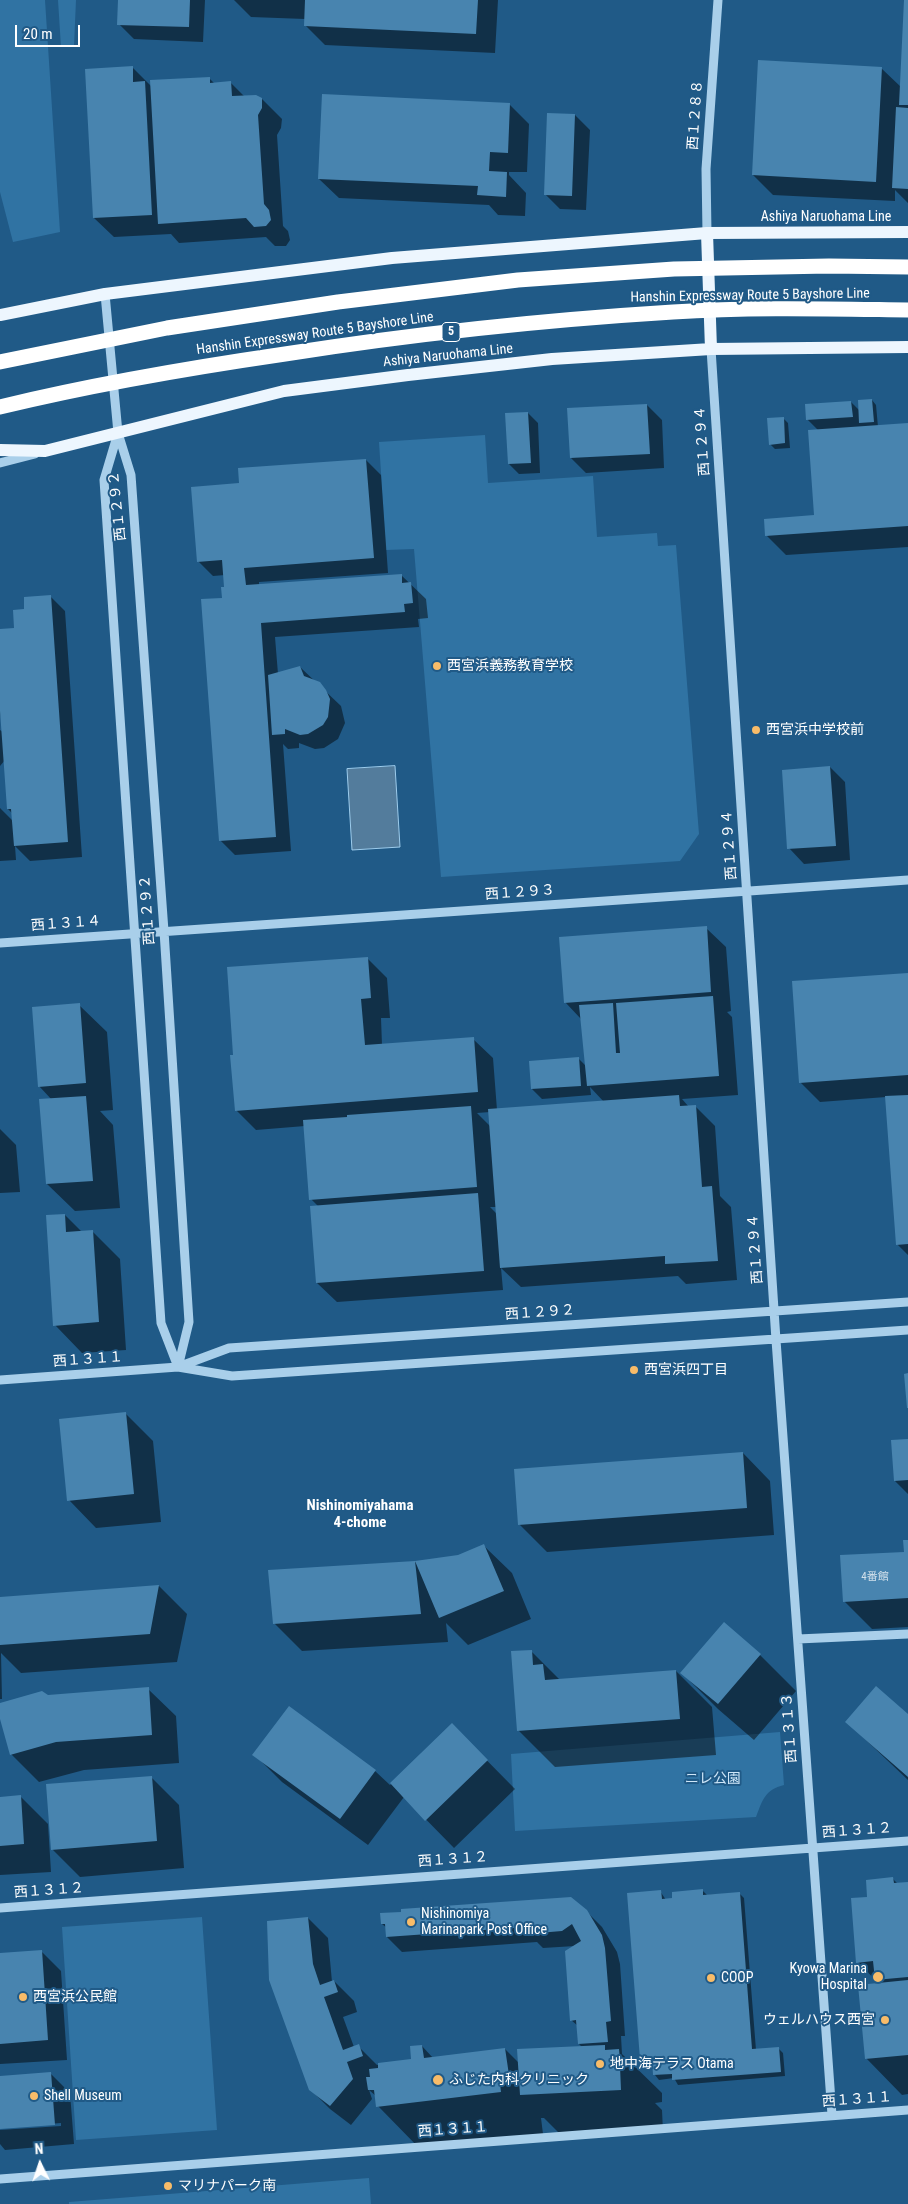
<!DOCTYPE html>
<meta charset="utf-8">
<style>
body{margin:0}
#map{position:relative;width:908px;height:2204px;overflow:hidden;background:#205a87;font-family:"Roboto Condensed",sans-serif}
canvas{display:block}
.north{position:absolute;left:15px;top:2139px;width:50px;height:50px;-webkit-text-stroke:4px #205a87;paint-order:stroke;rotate:356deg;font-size:14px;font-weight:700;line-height:20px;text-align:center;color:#fff}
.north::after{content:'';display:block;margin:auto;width:18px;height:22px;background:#fff;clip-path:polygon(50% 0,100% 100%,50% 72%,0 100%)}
.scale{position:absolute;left:15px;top:25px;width:65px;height:22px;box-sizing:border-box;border:2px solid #fff;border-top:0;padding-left:6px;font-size:15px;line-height:18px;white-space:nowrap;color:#fff;-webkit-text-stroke:4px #205a87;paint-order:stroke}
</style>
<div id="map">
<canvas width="908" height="2204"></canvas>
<div class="north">N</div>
<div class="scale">20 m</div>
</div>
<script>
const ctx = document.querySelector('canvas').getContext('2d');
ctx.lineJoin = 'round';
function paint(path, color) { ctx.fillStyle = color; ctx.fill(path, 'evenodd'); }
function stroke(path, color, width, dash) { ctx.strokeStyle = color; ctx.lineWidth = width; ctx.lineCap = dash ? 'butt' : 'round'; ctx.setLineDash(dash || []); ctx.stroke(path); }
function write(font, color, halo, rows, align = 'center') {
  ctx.font = font + ' "Roboto Condensed","Noto Sans JP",sans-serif'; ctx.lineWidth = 4; ctx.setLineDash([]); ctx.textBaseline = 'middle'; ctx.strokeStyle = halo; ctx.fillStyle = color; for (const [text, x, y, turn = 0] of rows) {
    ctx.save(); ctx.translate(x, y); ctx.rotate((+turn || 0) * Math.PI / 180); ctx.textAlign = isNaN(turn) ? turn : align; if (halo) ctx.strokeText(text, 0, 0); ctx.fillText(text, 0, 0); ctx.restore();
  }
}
paint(new Path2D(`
 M0,0H45L60,232L13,242L0,192Z
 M58,0H76L74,46L61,47Z
 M485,435L488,483L593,476L597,537L657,533L658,546L676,545L699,834L680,861L441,877L414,549L386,550L379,442Z
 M780,1732L784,1785C765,1790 763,1799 756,1817L515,1831L511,1754Z
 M202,1917L217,2130L76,2140L62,1927Z
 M369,2178L371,2204H69V2202Z`), '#3073a3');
const water = new Path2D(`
 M395,766L400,847L352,850L347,769Z`);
paint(water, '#537c9c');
stroke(water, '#9dccec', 1);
paint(new Path2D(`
 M119,0H205L203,42L134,39L119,24Z
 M234,0H498L495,53L325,45L305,25V19L251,17Z
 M905,0H908V203L895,190V201L773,195L753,175L881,68L901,87Z
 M132,67L151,86L209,78L215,84L230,82L244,96L262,99L282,119L281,128L277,135L283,226L288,231L290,240L286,246H275L266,237L179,243L171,234L114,237L94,218Z
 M509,104L529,124L527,172H509V175L526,193L525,216L498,215L489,205L339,198L319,179Z
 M575,115L590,130L586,210L560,209L545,194Z
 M872,400L876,405L878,427L908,425V547L786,555L767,536L815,516L819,431L807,419L851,402L860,411Z
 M647,405L662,420L664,468L586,473L571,458Z
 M528,413L538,423L540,473L519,474L509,464Z
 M783,418L788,423L790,448L775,449L770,444Z
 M366,460L381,475L388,573L259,582V586L401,575L426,599L428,618L418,619L419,627L275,637L278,674L300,667L341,706L345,723L338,739L324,748L315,749L299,743V748L288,749L283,744L291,851L235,855L220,840L225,575L213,576L198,561L240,485Z
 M50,596L65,611L82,857L30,861L15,846L16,860L0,861V808L13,821V814L8,809L5,760L0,766V730L3,732L0,710V630L16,629L26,610Z
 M830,767L845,782L850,860L804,864L789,848Z
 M706,928L726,947L731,1011L727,1012L732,1017L738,1095L682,1099L689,1107L695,1106L715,1126L720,1196L731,1207L737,1280L686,1284L678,1276L521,1287L501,1268L503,1290L337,1302L317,1283L318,1206L311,1199L305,1126L256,1130L236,1110L367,958L387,978L390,1018H381L382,1045L473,1039L493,1058L497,1110L604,1102L590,1087L591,1095L542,1099L532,1089L530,1062L579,1059L586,1066L581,1019L565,1002ZM490,1112L491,1127L477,1113ZM490,1207H497V1214Z
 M908,974V1255L897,1244L886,1097L820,1102L800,1082Z
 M79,1005L107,1032L113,1110L100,1111L113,1125L120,1208L75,1211L47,1184L52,1100L39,1086Z
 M0,1129L16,1145L20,1192L0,1193Z
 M65,1215L82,1232L92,1231L120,1259L126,1350L82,1353L55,1325Z
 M126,1414L153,1441L161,1522L96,1528L69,1500Z
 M908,1440V1494L895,1481Z
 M743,1453L770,1481L774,1535L547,1552L519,1524Z
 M908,1541V1627L872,1629L844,1601L906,1553Z
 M484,1546L512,1573L531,1619L468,1645L446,1623L448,1642L302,1651L274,1623L270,1571L415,1562L458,1557Z
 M159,1586L187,1614L177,1662L21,1673L1,1653L2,1699H0V1598Z
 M531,1651L560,1680L676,1671L712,1707L716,1755L555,1767L518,1730Z
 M760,1655L796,1691L754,1740L718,1709L682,1673Z
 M148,1689L176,1716L179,1763L84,1770L39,1782L11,1754L0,1714V1705L48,1696Z
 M908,1715V1780L847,1722Z
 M452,1725L515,1789L454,1848L404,1797L368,1845L282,1782L254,1754L375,1771L390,1785Z
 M151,1777L179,1805L184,1868L80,1877L52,1849Z
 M20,1796L48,1824L51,1872L0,1875V1798Z
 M893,1879L898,1884L908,1883V2094L902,2095L866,2058L879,1984L858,1962L869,1898Z
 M702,1890L707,1895L739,1893L744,1898L756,2050L778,2048L783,2053L785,2076L678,2085L674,2078L659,2080L655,2075L654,2062L646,2063L641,2058L660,1891L666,1900Z
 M586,1911L602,1927L617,1952L620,1964L625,2036H621L622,2054L662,2093V2102L655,2103L662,2110L663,2132L563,2137L544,2118H541L543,2134L420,2149L378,2106L377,2097L369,2090L372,2099L351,2125L330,2109L310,2089L308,1918L328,1938L332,1982L334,1981L354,2001L357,2012L343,2017L354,2047L358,2046L377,2065L413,2060L422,2046L433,2058L505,2049L519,2063L582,2047L579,2044L578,2026L571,2020L575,1946L543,1948L537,1942L402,1952L387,1937V1928L382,1924Z
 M42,1952L61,1971L67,2060L0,2064V1955Z
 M50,2073L70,2093L74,2144L5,2150L0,2144V2130L61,2126V2123L0,2128V2077Z`), '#0007');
paint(new Path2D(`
 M118,0H190L189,27L117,25Z
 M305,0H478L476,34L304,26Z
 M904,0H908V105H899Z
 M758,60L882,67L876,182L752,175Z
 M133,66V82L145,81L152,215L93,218L85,69Z
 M210,77V83L231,81L232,96L256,95L262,98V108L258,115L264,204L269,210L271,220L266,226L254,227L246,218L158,224L150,80Z
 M322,94L510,103L508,153L490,152L489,171L507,172L506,197L477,195L478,186L318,179Z
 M896,107L908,108V189L892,188Z
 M547,113L575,114L572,196L544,195Z
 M872,399L874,422L859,423L858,400Z
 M851,401L853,417L806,420L805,404Z
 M647,404L650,454L570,458L567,408Z
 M528,412L531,463L508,464L505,413Z
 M784,417L785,443L769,445L767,418Z
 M908,423V526L765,536L764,519L814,515L808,430Z
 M366,459L374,558L244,568L246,585L402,574V583L411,582L413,603L404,604L405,612L261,623L276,837L219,841L201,599L222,598L221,587H224L222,560L197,562L191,487L239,483L238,468Z
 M51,595L68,842L14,846L11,809H7L0,711V629L14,628L13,610L24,609V597Z
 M300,666L304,676L320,682L326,690L330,699L328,717L323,725L308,734L300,735L285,729V734L272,735L268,675Z
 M830,766L836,846L787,849L782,770Z
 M707,926L711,992L564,1003L559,937Z
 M368,957L371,998L361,999L365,1045L474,1037L478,1092L235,1111L230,1055H233L227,967Z
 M908,973V1075L799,1083L792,981Z
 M713,996L719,1076L587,1086L579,1005L613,1003L616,1053H620L616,1003Z
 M80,1003L86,1083L38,1087L32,1007Z
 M579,1057L581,1086L531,1089L529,1061Z
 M679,1095L680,1106L696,1105L702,1187L712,1186L718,1261L665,1264V1256L500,1268L488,1109Z
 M908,1095V1244L896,1245L885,1096Z
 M86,1096L93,1181L46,1184L39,1099Z
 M471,1106L477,1187L309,1200L303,1120L347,1117V1115Z
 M478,1193L484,1271L316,1283L310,1206Z
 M65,1214L66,1232L93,1230L99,1322L53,1326L46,1215Z
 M908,1373V1408H907L904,1374Z
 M126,1412L134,1494L67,1501L59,1419Z
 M908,1439V1480L894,1481L891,1440Z
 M743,1452L747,1508L518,1525L514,1469Z
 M903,1540H908V1598L843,1602L840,1555L904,1552Z
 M484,1544L504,1591L439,1618L415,1561L421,1614L273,1624L268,1570L415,1561L458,1555Z
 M159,1585L150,1634L0,1645V1597Z
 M724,1622L761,1654L718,1704L680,1673Z
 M532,1650L533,1665L543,1664L545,1680L676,1670L680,1719L517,1731L511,1651Z
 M876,1686L908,1714V1777L845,1722Z
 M149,1687L152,1735L56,1742L10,1755L0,1719V1703L42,1691L48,1695Z
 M289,1706L376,1770L340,1819L252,1755Z
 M452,1723L488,1760L425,1821L390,1783Z
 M152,1776L157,1841L51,1850L46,1784Z
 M21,1795L24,1844L0,1846V1797Z
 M893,1877L894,1883L908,1882V1977L875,1980L873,1961L856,1963L851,1898L867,1897L866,1880Z
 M703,1889V1895L740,1892L752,2049L779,2047L781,2072L672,2080V2074L653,2075L652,2058L640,2059L627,1893L661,1890L662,1899L672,1898V1892Z
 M571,1897L587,1910L602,1935L605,1948L611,2021L606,2022L608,2042L578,2044L576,2020L570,2021L565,1951L581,1941L572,1924L562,1931L526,1934V1927L386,1937L385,1924H381L380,1913L401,1912V1909Z
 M308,1917L313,1964L320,1985L334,1980L338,1992L324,1997L343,2050L359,2044L363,2056L347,2062L353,2079L330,2106L309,2090L269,1980L267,1921Z
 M42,1950L48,2040L0,2044V1953Z
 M908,1980V2055L865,2059L858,1985Z
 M422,2045L424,2058L505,2048L509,2075L499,2076L501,2092L376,2107L374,2090H368L366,2077H370L369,2069L378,2068V2063L411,2059L410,2046Z
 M605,2045V2050L619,2049L620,2060H614V2067L620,2066L621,2090L520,2095L517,2049Z
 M51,2072L55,2125L0,2129V2076Z`), '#4884af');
stroke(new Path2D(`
 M707,233L706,169L718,0
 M105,294L118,433L131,475L164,931L189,1322L178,1367
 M711,349L776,1340L832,2115
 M118,433L104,480L161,1323L178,1367
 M0,463L35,454
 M0,943L908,880
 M178,1367L229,1348L908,1302
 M0,1380L178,1367L232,1376L908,1330
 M798,1639L908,1634
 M0,1908L908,1841
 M0,2179L908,2110`), '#a9cfea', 9);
stroke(new Path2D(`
 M707,233L711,349
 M0,315L105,294L392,258L707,233L908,232
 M0,450L45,451L284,391L408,375L552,359L711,349L908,347`), '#edf6fe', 12);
stroke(new Path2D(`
 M0,362L167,328L338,302L518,280L674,269L829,266L908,267
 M0,407C94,384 189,368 285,354C413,334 543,320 673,312C751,307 830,309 908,310`), '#fff', 15);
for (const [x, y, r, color] of [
 [437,666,5,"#f8bc69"],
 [756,730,5,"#f8bc69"],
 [634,1370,5,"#f8bc69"],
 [411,1922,5,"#f8bc69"],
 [878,1977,6,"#f8bc69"],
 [711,1978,5,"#f8bc69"],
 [23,1997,5,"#f8bc69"],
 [885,2020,5,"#f8bc69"],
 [600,2064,5,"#f8bc69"],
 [438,2080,6,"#f8bc69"],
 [34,2096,5,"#f8bc69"],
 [168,2186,5,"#f8bc69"]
]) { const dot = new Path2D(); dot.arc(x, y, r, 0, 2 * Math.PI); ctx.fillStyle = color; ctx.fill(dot); stroke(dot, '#205a87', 2); }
write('11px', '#d1e0eb', null, [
 ["4番館",875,1577]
]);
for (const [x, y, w] of [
 [451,332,18]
]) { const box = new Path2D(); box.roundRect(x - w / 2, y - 9.5, w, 19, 4); ctx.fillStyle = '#205a87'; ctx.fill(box); stroke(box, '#fff', 1); }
write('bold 12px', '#fff', null, [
 ["5",451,332]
]);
write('14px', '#fff', '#205a87', [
 ["西１２８８",696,115,-86],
 ["Ashiya Naruohama Line",826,217],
 ["Hanshin Expressway Route 5 Bayshore Line",750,296,-1],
 ["Hanshin Expressway Route 5 Bayshore Line",315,334,-8],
 ["Ashiya Naruohama Line",448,356,-6],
 ["西１２９４",703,441,-94],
 ["西１２９２",118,506,-96],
 ["西１２９４",730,845,-94],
 ["西１２９３",520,893,-4],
 ["西１２９２",148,910,-94],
 ["西１３１４",66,924,-4],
 ["西１２９４",756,1249,-94],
 ["西１２９２",540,1313,-4],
 ["西１３１１",88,1360,-4],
 ["西１３１３",790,1728,-94],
 ["西１３１２",857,1831,-4],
 ["西１３１２",453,1860,-4],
 ["西１３１２",49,1891,-4],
 ["西１３１１",857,2100,-4],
 ["西１３１１",453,2130,-4]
]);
write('14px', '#fff', '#205a87', [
 ["西宮浜義務教育学校",447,666],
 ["西宮浜中学校前",766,730],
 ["西宮浜四丁目",644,1370],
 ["Nishinomiya",421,1914],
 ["Marinapark Post Office",421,1930],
 ["Kyowa Marina",867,1969,"right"],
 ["Hospital",867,1985,"right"],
 ["COOP",721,1978],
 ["西宮浜公民館",33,1997],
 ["ウェルハウス西宮",875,2020,"right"],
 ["地中海テラス Otama",610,2064],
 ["ふじた内科クリニック",449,2080],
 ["Shell Museum",44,2096],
 ["マリナパーク南",178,2186]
], 'left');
write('14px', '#cee6f8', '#205a87', [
 ["ニレ公園",713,1779]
]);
write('bold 15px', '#fff', '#205a87', [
 ["Nishinomiyahama",360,1506],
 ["4-chome",360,1523]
]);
</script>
